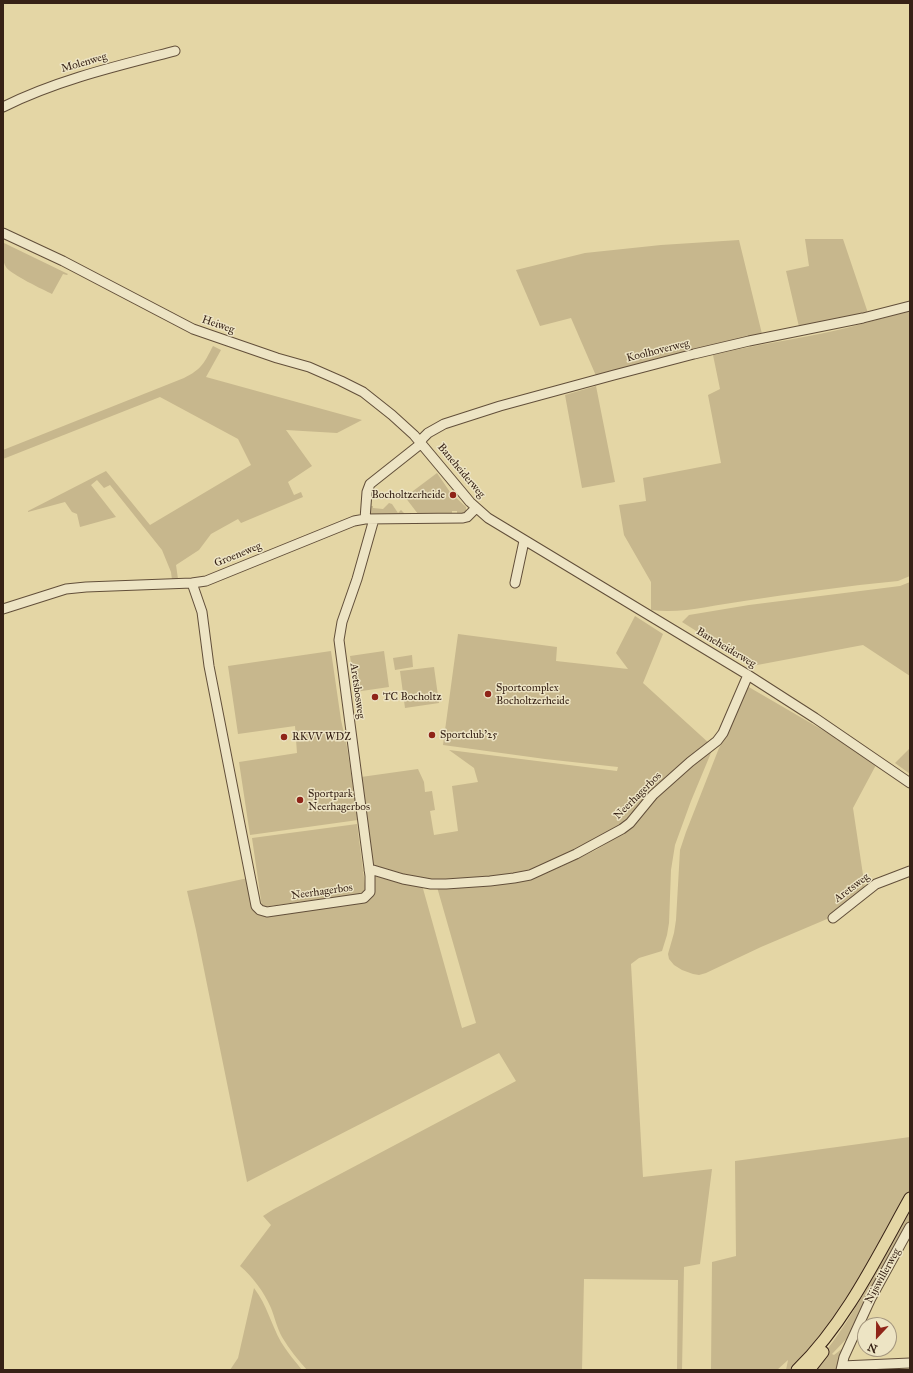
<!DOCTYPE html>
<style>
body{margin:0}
#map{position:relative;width:913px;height:1373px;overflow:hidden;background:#e4d6a5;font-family:"IM FELL Great Primer",serif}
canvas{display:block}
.frame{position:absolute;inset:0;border:4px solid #372216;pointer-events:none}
.north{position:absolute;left:857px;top:1317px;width:40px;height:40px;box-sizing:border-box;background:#ede4c4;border:1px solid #a4967e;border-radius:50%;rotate:202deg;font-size:11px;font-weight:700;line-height:16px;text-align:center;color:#372216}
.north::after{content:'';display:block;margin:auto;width:14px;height:18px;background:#8f2418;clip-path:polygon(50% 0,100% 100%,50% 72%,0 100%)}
</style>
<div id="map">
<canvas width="913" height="1373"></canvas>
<div class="frame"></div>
<div class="north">N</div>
</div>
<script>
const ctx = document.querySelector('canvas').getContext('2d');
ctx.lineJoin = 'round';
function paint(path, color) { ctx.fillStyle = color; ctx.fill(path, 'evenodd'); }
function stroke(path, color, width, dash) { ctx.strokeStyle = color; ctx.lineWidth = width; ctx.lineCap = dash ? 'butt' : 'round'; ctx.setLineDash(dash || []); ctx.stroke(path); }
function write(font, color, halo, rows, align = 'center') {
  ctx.font = font + ' "IM FELL Great Primer",serif'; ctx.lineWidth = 3; ctx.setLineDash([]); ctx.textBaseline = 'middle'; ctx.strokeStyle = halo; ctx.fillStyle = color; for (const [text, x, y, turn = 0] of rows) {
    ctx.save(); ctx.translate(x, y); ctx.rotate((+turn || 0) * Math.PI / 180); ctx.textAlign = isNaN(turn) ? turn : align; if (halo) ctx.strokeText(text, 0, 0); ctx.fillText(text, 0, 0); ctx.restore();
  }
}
paint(new Path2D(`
 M805,239H843L869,316L800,331L786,271L809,266Z
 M739,240L763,338L597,378L571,318L540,326L516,270L585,253L661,245Z
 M4,243L68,274L67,275L63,274L52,294C44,290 10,274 6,267C2,261 2,249 4,243Z
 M910,310V576L898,581C847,586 795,593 744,601C713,605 682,614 651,610V582L624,535L619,505L646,501L643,478L721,463L708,395L720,389L713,355C745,347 777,342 809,336C843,330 877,320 910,310Z
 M213,346L221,350L206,377L362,420L337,433L286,430L312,466L288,482L294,495L301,492L303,497L241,523L238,519L211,534L199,550L176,565L178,579L172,580L171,572L162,550L110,485L104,488L97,480L91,485L116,517L80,527L77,514L72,512L65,502L28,512V511L106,471L150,525L251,465L238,439L160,397L3,459V450L184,378C202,369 204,363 213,346Z
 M596,386L615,482L582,488L565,395Z
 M437,473L450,492L466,507V511L464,515H457V511H452V514H418L405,497Z
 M389,503L392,504L398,513L401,510L406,515H373L371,514L370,506H373V508L383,509Z
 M910,582V676L863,645L752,666L682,622L689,615L749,605L900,586Z
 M635,616L663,634L643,683L710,744L629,822L532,872L438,882L375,869L371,864L361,777L418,769L424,782L425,792L432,791L435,810L430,811L434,835L458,831L452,786L478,782L474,768L449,750L617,771L618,767L545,759L443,745L458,634L557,647L556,661L628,669L616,653Z
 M331,651L341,720L347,747L358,820L250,835L239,762L297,753L295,726L238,734L228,666Z
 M384,651L389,687L355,692L350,656Z
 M412,655L413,667L395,670L393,658Z
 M434,667L439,703L405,708L400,671Z
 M747,686L845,743L876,765L853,808L865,888L827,919L761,947L706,973L699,975L693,974L682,970L674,965L669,959L668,954L674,933L676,920L680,850L686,832L719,748L725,738Z
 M713,748L691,801L675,845L671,870L669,923L667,935L662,951L639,958L631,964L643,1177L712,1169L700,1264L684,1267L682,1370H677L678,1280L584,1279L582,1370H307C298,1360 289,1349 282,1337C277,1328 275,1318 271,1308C264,1292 253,1277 240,1266L271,1225L263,1216L274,1209L516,1081L499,1053L247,1182L196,930L187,891L248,878L255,912L259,915L262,916L367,900L372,896L374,892V875L422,885L462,1028L476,1023L437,887L477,886L502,884L534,877L549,872L596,850L625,832L656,796Z
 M910,748V774L895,763Z
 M357,824L366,893L262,907L252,838Z
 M910,1137V1190L849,1301L795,1370H786L788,1360L777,1370H711L712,1262L736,1256L735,1161Z
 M910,1208V1223L854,1331L832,1354L834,1355L848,1344L838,1370H810C853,1323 879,1263 910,1208Z
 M254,1288C267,1305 271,1324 281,1342C287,1352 295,1361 302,1370H230L238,1358Z`), '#c7b78d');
const minor = new Path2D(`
 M3,107C57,80 117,66 175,51
 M3,233L63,261L193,329L277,358L309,367L341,381L363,392L392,415L414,435L470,502L488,518L748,675L815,718L910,783
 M365,519L367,492L370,484L418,446L423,438L428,433L444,424L500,406L614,375L694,354L749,341L863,318L910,306
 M192,583L202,612L209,666L256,906L260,910L267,912L364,898L370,892V876L339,640L342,622L357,579L374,519
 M515,583L524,541
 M3,609L66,589L86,587L192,583L206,581L354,521L365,519L463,518L467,517L476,508
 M369,870H373L403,879L431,884H446L490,881L514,878L530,875L576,854L622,829L630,823L653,795L690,762L717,741L723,733L748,675
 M833,918L876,884L910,871
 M842,1366L910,1363
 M841,1370L844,1357L871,1298L910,1227`);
const major = new Path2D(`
 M797,1370C846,1322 877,1257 910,1198
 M809,1370L823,1352`);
stroke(minor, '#624f3a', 11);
stroke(major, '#372216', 13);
stroke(minor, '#ede4c4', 9);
stroke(major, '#e4d6a5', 11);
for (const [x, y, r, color] of [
 [453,495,4,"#8f2418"],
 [488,694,4,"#8f2418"],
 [375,697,4,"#8f2418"],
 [432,735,4,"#8f2418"],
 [284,737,4,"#8f2418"],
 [300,800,4,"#8f2418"]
]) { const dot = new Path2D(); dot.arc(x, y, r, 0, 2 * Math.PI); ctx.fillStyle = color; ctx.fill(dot); stroke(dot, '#ede4c4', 1.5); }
write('11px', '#372216', '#ede4c4', [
 ["Molenweg",84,63,-16],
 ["Heiweg",218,325,19],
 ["Koolhoverweg",658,351,-14],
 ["Baneheiderweg",461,471,50],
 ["Groeneweg",238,555,-22],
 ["Baneheiderweg",726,648,31],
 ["Aretsbosweg",357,691,82],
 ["Neerhagerbos",638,796,-45],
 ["Aretsweg",852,888,-37],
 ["Neerhagerbos",322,892,-8],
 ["Nijswillerweg",883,1276,-61]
]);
write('11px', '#372216', '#ede4c4', [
 ["Bocholtzerheide",445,495,"right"],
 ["Sportcomplex",496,688],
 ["Bocholtzerheide",496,701],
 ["TC Bocholtz",383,697],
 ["Sportclub'25",440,735],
 ["RKVV WDZ",292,737],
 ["Sportpark",308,794],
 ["Neerhagerbos",308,807]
], 'left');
</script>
